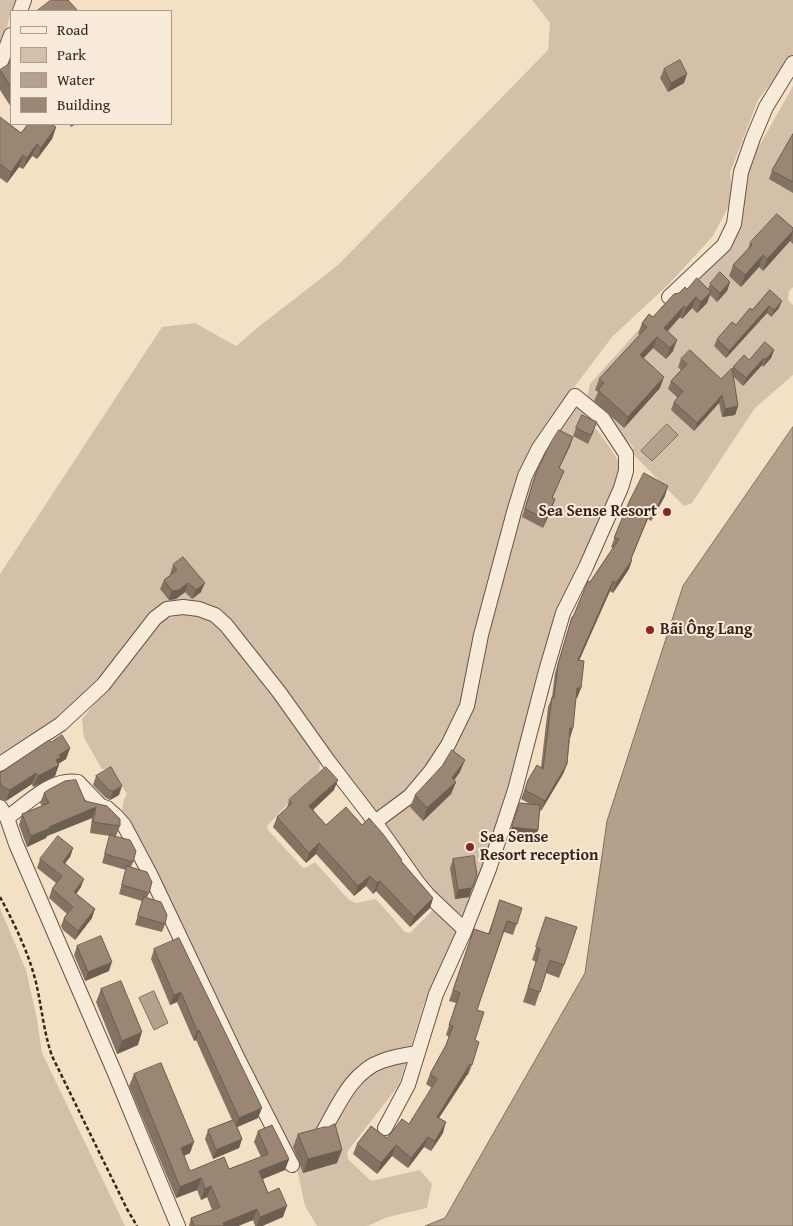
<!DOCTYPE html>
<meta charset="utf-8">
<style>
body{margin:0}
#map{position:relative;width:793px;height:1226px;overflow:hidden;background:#f4e0c5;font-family:"Gentium Book Plus",serif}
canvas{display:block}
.legend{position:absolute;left:10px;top:10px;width:162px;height:115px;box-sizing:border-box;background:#f8ebd9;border:1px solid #ac9b8d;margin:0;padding:6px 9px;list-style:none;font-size:15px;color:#39241b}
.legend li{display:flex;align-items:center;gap:10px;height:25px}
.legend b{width:25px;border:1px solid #ac9b8d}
</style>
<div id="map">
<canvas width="793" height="1226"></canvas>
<ul class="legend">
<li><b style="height:6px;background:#f8ebd9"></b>Road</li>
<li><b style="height:14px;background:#d4c0a8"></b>Park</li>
<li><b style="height:14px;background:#b4a08b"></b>Water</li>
<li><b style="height:14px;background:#9a8673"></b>Building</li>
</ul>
</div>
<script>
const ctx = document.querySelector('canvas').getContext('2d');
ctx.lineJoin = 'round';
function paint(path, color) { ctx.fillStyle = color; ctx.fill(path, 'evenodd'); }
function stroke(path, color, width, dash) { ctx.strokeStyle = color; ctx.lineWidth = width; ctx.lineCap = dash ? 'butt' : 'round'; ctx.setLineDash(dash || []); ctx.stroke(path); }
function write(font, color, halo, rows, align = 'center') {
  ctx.font = font + ' "Gentium Book Plus",serif'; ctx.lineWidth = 4; ctx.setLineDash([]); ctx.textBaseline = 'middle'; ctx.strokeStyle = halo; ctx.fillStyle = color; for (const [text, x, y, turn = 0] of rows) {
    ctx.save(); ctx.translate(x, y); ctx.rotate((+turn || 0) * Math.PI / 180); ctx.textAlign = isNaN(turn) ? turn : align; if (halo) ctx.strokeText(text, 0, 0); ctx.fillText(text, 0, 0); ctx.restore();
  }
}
paint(new Path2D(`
 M0,0H16L11,11L6,32L0,44Z
 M532,0H793V54L758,100L730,173L733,198L713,236L670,283L612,337L569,394L606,442L619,462L618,485L582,567L512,787L466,914L456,915L435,896L374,810L231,620L217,609L181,603L158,606L142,625L99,680L60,715L0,754V574L162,327L195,323L236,346L261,325L338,265L548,50L550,23Z
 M793,86V287L789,291L788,300L793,305V375L755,408L692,503L684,506L632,453L633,447L587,397L590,384L642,326L695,278L732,230L753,157Z
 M185,613L210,620L229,638L293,721L320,764L319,771L267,826L268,830L303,868L307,867L315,862L349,900L356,903L376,899L405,932L410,933L432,911L439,912L456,928L455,939L424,1004L399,1085L347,1152L348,1159L371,1181L420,1170L432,1184L427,1208L388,1217L367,1226H317L305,1206L296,1163L122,810L124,799L127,794L112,769H102L84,738L82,719L161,621Z
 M0,908L26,970L37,1019L42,1053L125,1226H0Z`), '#d4c0a8');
const water = new Path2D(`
 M667,424L678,435L652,461L641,451Z
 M793,427V1226H425L445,1218L585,973L607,821L683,586Z
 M154,991L168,1023L154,1030L139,998Z`);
paint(water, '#b4a08b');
stroke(water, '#836e5e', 1);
const minor = new Path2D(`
 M20,11L24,0
 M0,64L11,35
 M669,297L724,245L734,224L741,172L753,138L766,107L793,63
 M0,764L61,724L103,685L155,618L167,609L183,607L199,609L215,615L226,625L279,692L329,762L375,822L410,796L431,771L448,745L467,706L481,635L514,512L525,476L539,448L575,396L603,419L626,454V471L621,488L586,567L563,613L546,671L515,790L489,869L465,930
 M0,807L7,818L16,844L114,1071L178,1226
 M7,818C27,804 51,777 78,782L101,806L107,808L116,816L124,825L150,874L238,1059L292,1165
 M375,822L418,883L428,895L465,930L436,994L408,1085L385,1128
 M323,1132C338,1106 351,1072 382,1061C393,1057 405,1055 417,1053`);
stroke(minor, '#685346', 16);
stroke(new Path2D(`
 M0,897C15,925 30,955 37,987C42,1010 44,1033 52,1056L127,1209L137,1226`), '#39241b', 2.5, [4, 2.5]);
stroke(minor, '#f8ebd9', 14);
paint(new Path2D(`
 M11,57V107L0,90V71L8,65Z
 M664,69L684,83L668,92L660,78Z
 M0,117L21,133L56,127L52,139L37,159L32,156L23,169L19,167L7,183L0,178Z
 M793,134V193L769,179L772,171Z
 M793,228V244L790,241L763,271L759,267L741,287L729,276L733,265L748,249L750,243Z
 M730,282L727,291L717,302L710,295L707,303L697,313L692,308L682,319L680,317L668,331L673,351L666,359L653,348L643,358L660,388L624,428L594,401L598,392L595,390L599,379L640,335L638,334L642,323L653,317L679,293L687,289H708L710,284Z
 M770,290L779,308L771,317L767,313L726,358L714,346L717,339L736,325L752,310Z
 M774,350L771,358L763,367L762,365L743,386L733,376L738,406L735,415L722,417L719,403L694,431L671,410L674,402L678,398L668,389L671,381L681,370L678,367L681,359L721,379L732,370L733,367Z
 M576,428L594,431L588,444L573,436Z
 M573,437L570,446L559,468L564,471L552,498L555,499L552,508L543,528L522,517L536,473Z
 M665,496L651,521L648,519L631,559L632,560L629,569L613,593L610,591L579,660L581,688L577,698H576L570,738L567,764L563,774L541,811L540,810L535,839L509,836L520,803L530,804L521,799L528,780L541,767L548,707L552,697L555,673L572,617H573L590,582L613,548L611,547L628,504Z
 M173,565L201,592L192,599L185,592L176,599L169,600L160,589L164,580L171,575L170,574Z
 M51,742L70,748L66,759L58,764L55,776L33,787L32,784L6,801L0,799V773Z
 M460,772L454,780L456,782L451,794L423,821L410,807L415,795Z
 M96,776L119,795L110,800L106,798L93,785Z
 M334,790L313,810L326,825H362L402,862L433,898L430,908L410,927L376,891L373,894L366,886L354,896L316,854L306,863L273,827L277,817L287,808L289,800Z
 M44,793L85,801L120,826L116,836L133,862L131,867L149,893L147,898L165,924L162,932L135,925L142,901L119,894L126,870L102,863L110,836L90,833L92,818L47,836L46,838L27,847L19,825L22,814L42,806L40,803Z
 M73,848L70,857L65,863L81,887L76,894L92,918L75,940L63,930L61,926L64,918L67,914L49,898L52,889L56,883L37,868L40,859Z
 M453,859L469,897L455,899L450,868Z
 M500,900L522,908L513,935L504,932L477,1010L472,1065L468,1075H467L439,1118L443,1133L431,1151L424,1147L408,1168L392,1156L377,1174L353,1154L357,1144L387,1138L409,1124L432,1088L426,1084L430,1074L445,1047L449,1037L446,1035L456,1003L449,1001L474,929L488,934Z
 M546,917L564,965L559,978L546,973L535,1006L523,1002L536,962L532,960Z
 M77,946L109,971L85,981L74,955Z
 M154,949L258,1118L237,1127L242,1139L239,1148L213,1159L205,1139L208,1130L232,1120L196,1040L194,1041L177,1002L170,1005L151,959Z
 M101,989L138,1045L117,1054L96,1002Z
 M134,1074L190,1153L184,1156L190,1171L229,1169L261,1157L254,1142L258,1131L289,1159L285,1170L263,1179L268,1193L283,1217L262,1226H255L253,1220L238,1226H189L191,1218L212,1210L207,1197L201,1200L197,1190L176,1198L129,1086Z
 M298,1134L337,1163L303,1173L293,1147Z`), '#847363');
paint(new Path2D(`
 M687,74L684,83L668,92L671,83Z
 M71,124H77L70,127Z
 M56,127L52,139L37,159L41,148Z
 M37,144L32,156L23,169L27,158Z
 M23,155L19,167L7,183L11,172Z
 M793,231L790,241L763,271L767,259Z
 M763,255L759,267L741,287L745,275Z
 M730,282L727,291L717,302L720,293Z
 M711,292L707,303L697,313L701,302Z
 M696,297L692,308L682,319L686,308Z
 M782,301L779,308L771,317L774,310Z
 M684,306L680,317L660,339L664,328Z
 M769,306L767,313L726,358L729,351Z
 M657,337L653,348L636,366L640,355Z
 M677,340L673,351L666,359L670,348Z
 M774,350L771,358L763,367L766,359Z
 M764,358L762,365L743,386L746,378Z
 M664,377L660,388L624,428L628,417Z
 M722,395L719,403L694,431L697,423Z
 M738,406L735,415L722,417L725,409Z
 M573,437L570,446L555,477L559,468Z
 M668,486L665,496L651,521L655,511Z
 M555,499L552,508L543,528L546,519Z
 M632,560L629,569L613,593L616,583Z
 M613,581L610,591L575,670L578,660Z
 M188,583L185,592L176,599L169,600L172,591Z
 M205,583L201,592L192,599L196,590Z
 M577,688H581L577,698L574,697Z
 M570,728H573L570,738Z
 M70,748L66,759L58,764L59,765L55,776L33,787L38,776L56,760L59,755Z
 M465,760L460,772L447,790L452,778Z
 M567,764L563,774L541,811L545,801Z
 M36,773L32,784L6,801L10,790Z
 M338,780L334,790L306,816L309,806Z
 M456,782L451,794L423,821L427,808Z
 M122,786L119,795L110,800L113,791Z
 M96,807L92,818L47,836L46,838L27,847L31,836L49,827Z
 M512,827L538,830L535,839L509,836Z
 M319,843L316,854L306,863L309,853Z
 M73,848L70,857L59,871L63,862Z
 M477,875L469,897L455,899L458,890Z
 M370,876L366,886L354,896L358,886Z
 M84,879L81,887L71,901L74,892Z
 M380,881L376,891L373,894L377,883Z
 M433,898L430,908L410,927L414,917Z
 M95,909L92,918L75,940L78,931Z
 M112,962L109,971L85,981L88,972Z
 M181,992L177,1002L170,1005L174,995Z
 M199,1030L196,1040L194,1041L197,1031Z
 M142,1032L138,1045L117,1054L122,1041Z
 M470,1064L467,1075L433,1127L437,1117Z
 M262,1108L258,1118L235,1128L239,1118Z
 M446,1122L443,1133L431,1151L435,1141Z
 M428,1137L424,1147L408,1168L411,1158Z
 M242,1139L239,1148L213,1159L216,1150Z
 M194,1142L190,1153L176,1159L181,1148Z
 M396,1145L392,1156L377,1174L381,1163Z
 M342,1150L337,1163L303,1173L308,1159Z
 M289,1159L285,1170L255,1182L259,1171Z
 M201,1178L197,1190L176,1198L180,1187Z
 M211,1186L207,1197L201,1200L205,1189Z
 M287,1206L283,1217L262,1226H257L260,1217Z
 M257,1209L253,1220L238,1226H222L223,1223Z`), '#6c5e50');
const building = new Path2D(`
 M51,0H68L78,11H37Z
 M680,60L687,74L671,83L664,69Z
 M11,63V87L0,70Z
 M0,117L21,133L28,124H51L56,127L41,148L37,144L27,158L23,155L11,172L0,164Z
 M793,134V182L772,171Z
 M777,214L793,228V231L767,259L763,255L745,275L733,265L752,245L750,243Z
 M720,272L730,282L720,293L710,284Z
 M697,278L711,292L701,302L696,297L686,308L684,306L664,328L677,340L670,348L657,337L640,355L664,377L628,417L598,390L604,383L599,379L647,327L642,323L649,314L653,317L674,294L679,293L685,287L687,289Z
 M770,290L782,301L774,310L769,306L729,351L717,339L732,322L736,325L750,308L752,310Z
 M765,342L774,350L766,359L764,358L746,378L733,367L744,355L749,360Z
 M690,350L721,379L732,368L738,406L725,409L722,395L697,423L674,402L683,391L671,381L687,364L681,359Z
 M582,415L597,422L591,435L576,428Z
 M559,430L573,437L559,468L564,471L552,498L555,499L546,519L525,509L536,473L550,444Z
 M644,473L668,486L655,511L651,509L631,559L632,560L616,583L613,581L578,660L584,661L581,688H577L573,728H570L567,764L545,801L525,790L528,780L537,765L543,769L552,697L554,698L558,664L572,617H573L588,581L590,582L619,539L614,538L628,504Z
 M183,557L205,583L196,590L188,583L179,590L172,591L164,580L177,570L173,565Z
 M62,735L70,748L59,755L61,757L56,760L59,765L38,776L36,773L10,790L3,787L0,782V773L49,740L51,742Z
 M452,750L465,760L452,778L456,782L427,808L415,795L442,766Z
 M111,767L122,786L113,791L109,790L96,776Z
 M326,767L338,780L309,806L326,825L346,807L362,825L369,818L383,834L402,860L401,861L433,898L414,917L380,881L377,883L370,876L358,886L319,843L309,853L277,817L292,803L289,800Z
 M76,780L85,801L107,806L120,819V826L93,822L96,807L49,827L50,828L31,836L22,814L49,803L44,793L48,790L65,781Z
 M520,803L540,805L538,830L512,827Z
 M110,835L130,840L136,851L133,862L105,854Z
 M58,836L73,848L63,862L84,879L74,892L95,909L78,931L66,921L64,918L73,907L52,889L62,876L40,859Z
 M474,856L477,875L472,888L458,890L453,859Z
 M127,866L147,872L152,882L149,893L122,885Z
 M144,897L161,902L167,915L165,924L138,916Z
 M500,900L522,908L517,924L507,921L477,1010L484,1012L475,1040L479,1042L472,1065L470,1064L437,1117L446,1122L435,1141L428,1137L411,1158L396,1145L381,1163L357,1144L371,1126L387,1138L402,1119L409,1124L437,1079L430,1074L446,1045L453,1026L449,1025L460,993L453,990L474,929L489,934Z
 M546,917L577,927L564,965L550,960L540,992L528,988L540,949L536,947Z
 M101,936L112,962L88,972L77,946Z
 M179,938L262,1108L239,1118L199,1030L197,1031L181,992L174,995L154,949Z
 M121,981L142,1032L122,1041L101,989Z
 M161,1063L194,1142L181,1148L190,1171L224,1157L229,1169L268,1154L258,1131L272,1125L289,1159L259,1171L268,1193L279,1188L287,1206L260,1217L257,1209L223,1223L224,1226H194L191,1218L220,1207L211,1186L205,1189L201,1178L180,1187L134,1074Z
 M234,1120L242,1139L216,1150L208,1130Z
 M335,1124L342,1150L308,1159L298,1134L324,1127H328Z`);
paint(building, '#9a8673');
stroke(building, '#6c5e50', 1);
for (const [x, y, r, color] of [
 [667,512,5,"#8f2418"],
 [650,630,5,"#8f2418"],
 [470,847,5,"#8f2418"]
]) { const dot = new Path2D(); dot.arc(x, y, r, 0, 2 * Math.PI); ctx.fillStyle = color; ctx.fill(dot); stroke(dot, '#f8ebd9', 2); }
write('bold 16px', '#39241b', '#f8ebd9', [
 ["Sea Sense Resort",657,512,"right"],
 ["Bãi Ông Lang",660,630],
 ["Sea Sense",480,838],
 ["Resort reception",480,856]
], 'left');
</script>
